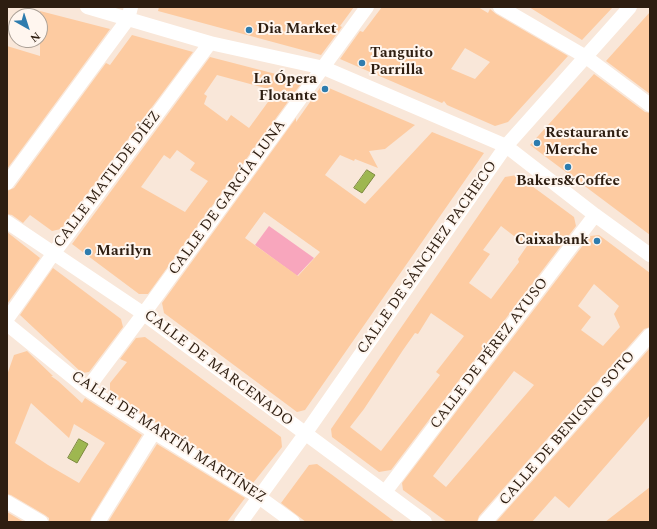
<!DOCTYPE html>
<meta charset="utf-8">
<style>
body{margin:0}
#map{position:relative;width:657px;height:529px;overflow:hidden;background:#f9e7d9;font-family:Spectral,serif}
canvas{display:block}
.frame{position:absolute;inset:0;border:8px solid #2e1e11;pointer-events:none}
.north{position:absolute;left:8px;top:8px;width:40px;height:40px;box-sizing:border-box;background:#fff6ef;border:1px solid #aba096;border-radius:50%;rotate:141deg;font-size:11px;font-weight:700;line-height:16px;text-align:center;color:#2e1e11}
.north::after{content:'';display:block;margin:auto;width:14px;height:18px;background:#2e7cae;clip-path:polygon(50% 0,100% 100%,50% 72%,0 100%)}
</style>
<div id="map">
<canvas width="657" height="529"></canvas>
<div class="frame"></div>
<div class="north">N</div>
</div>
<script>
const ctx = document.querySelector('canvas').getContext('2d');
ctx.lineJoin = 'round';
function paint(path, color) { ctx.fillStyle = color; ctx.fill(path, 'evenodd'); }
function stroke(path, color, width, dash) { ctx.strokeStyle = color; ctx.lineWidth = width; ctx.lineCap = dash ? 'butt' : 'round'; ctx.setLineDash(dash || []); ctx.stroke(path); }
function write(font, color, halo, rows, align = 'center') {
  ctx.font = font + ' Spectral,serif'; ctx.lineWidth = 4; ctx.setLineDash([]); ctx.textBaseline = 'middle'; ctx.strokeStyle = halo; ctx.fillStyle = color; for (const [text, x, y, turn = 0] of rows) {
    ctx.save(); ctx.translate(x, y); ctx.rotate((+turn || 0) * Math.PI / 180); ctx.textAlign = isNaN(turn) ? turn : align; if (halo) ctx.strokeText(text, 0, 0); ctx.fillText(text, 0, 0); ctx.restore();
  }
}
paint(new Path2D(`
 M269,226L314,258L297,276L255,245Z`), '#f8a6bd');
const water = new Path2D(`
 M367,170L375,175L362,193L354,188Z
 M79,439L88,444L77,463L68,458Z`);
paint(water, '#9eb750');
stroke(water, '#7c893d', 1);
paint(new Path2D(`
 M159,7H354L340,26L342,27L321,55L158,11Z
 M382,7H478L488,13L490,9L496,14L568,56L508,122L495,126L447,105L444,101L442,103L340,59L360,31L363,32ZM465,48L490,62L475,79L451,69Z
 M529,7H613L582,40Z
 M40,11L110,29L7,169V46L40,56Z
 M650,12V94L606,61Z
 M132,35L193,52L61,229L52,231L30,215L23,223L12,215L7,214V191L14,188L106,63L110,65Z
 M210,57L303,81L148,294H139L72,244ZM217,75L276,91L249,128L231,115L227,121L204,104L207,96L204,94ZM177,150L195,163L190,170L208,181L185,212L141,187L164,155L170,159Z
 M594,74L645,112L650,113V235L530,145Z
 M322,85L415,125L385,149L369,151L378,168L355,159L354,161L340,155L325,175L365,204L432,132L484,153L305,410L297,412L164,313L162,303L296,118V122ZM264,212L320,252L298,276L245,238Z
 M517,175L574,217L576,226L391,470L379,472L332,437L331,429L505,177ZM501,226L527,246L518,259L519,262L491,299L469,283L490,254L483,250ZM431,313L464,336L436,372L440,375L381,451L350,427L364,409L403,350L415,333L418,334Z
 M7,232L40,258L7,304Z
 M599,235L650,273V327L644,329L479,516L477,522H447L403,490L402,483L590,236ZM594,284L619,306L614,314L620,327L603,346L581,330L591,317L578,306ZM514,371L534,385L446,487L433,476Z
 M53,268L121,319L123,327L89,372L82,373L20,315Z
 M145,337L281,437L282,447L253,483L110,394V383L127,362L120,359L136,338Z
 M650,348V415L569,508L555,496L532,522H496Z
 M27,351L53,376H51L58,381L82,403L85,398L142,435L91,518L90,522H49V518L45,515L11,495L7,494V375L14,355ZM31,403L69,438L74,424L105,443L79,483L48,465L15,443Z
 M157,444L245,498L227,522H108Z
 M317,464L331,474L395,522H306L281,503L309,465Z
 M650,487V522H605Z
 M7,512L24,522H7Z`), '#fdcba1');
stroke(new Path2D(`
 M87,7L210,43L324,68L506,146L595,215L650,255
 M500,7L586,57L650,105
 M7,183L128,19L131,7
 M7,222L144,314L425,522
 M7,319L53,254L210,43
 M7,324L87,389L154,432L259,497L293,522
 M87,389L150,305L367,7
 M385,492L595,215
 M7,502L41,522
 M98,522L154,432
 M241,522L305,434L506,146L630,7
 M485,522L650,335`), '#fff', 14);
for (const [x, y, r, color] of [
 [249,30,4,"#2e7cae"],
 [362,63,4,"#2e7cae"],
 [325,89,4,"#2e7cae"],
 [537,143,4,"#2e7cae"],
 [568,167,4,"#2e7cae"],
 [597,241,4,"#2e7cae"],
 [88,252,4,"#2e7cae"]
]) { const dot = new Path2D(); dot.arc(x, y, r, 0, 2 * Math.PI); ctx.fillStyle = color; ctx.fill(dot); stroke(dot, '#fff6ef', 1.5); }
write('bold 15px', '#2e1e11', '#fff6ef', [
 ["Dia Market",257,30],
 ["Tanguito",370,54],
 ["Parrilla",370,71],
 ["La Ópera",317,80,"right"],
 ["Flotante",317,97,"right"],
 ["Restaurante",545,134],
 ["Merche",545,151],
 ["Bakers&Coffee",568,182,"center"],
 ["Caixabank",589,241,"right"],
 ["Marilyn",96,252]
], 'left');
write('15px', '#2e1e11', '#fff6ef', [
 ["CALLE MATILDE DÍEZ",108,180,-53],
 ["CALLE DE GARCÍA LUNA",228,198,-54],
 ["CALLE DE SÁNCHEZ PACHECO",428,258,-55],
 ["CALLE DE PÉREZ AYUSO",490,354,-53],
 ["CALLE DE MARCENADO",218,369,37],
 ["CALLE DE BENIGNO SOTO",568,429,-49],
 ["CALLE DE MARTÍN MARTÍNEZ",168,438,33]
]);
</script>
